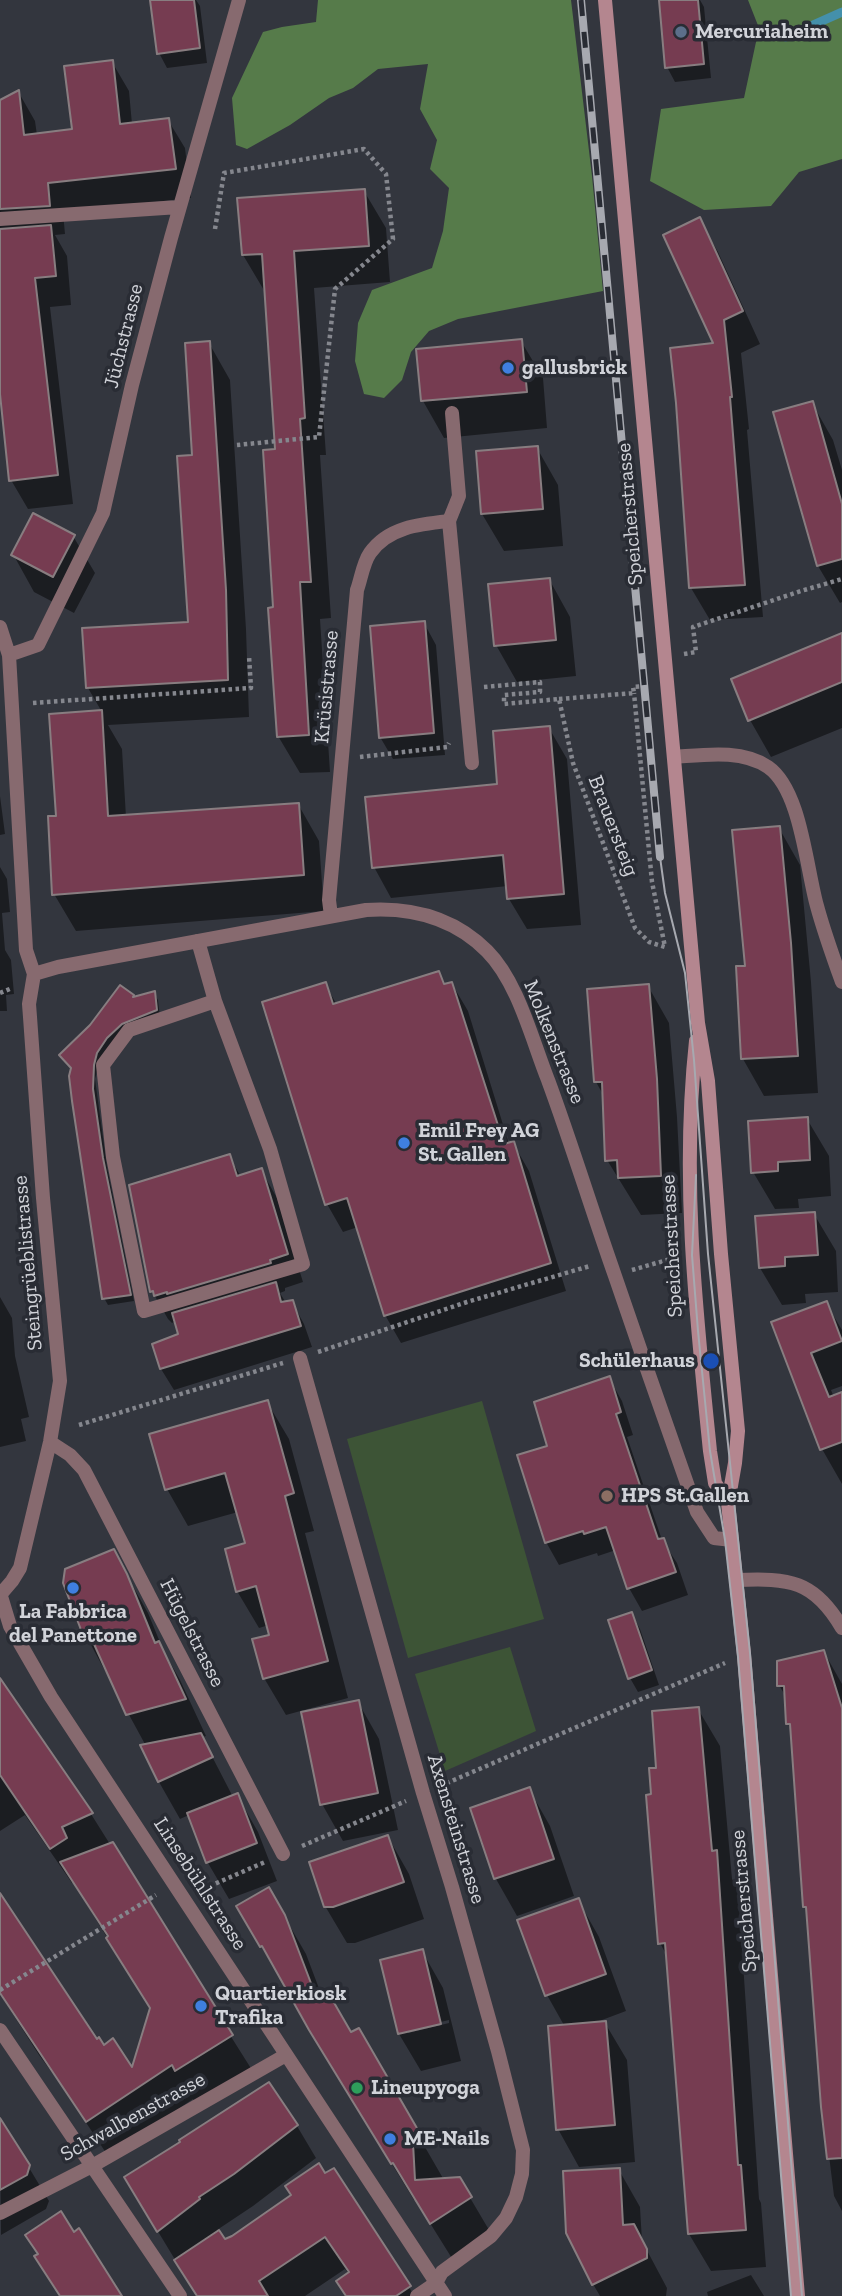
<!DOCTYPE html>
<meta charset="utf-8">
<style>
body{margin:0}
canvas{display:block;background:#33363e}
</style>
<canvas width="842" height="2296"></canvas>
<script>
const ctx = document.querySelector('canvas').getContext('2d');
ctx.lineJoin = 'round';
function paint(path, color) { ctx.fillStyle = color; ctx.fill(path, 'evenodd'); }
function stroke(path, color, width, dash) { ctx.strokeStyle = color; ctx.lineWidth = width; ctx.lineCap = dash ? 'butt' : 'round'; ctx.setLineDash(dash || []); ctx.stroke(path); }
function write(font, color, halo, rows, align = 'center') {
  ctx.font = font + ' "Zilla Slab",serif'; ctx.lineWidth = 7; ctx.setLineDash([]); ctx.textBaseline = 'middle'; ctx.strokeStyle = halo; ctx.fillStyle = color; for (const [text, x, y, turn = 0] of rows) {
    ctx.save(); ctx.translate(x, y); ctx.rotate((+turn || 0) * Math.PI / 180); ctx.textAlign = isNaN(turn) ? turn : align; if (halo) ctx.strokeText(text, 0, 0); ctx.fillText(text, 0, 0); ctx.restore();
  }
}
paint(new Path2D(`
 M482,1401L544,1619L408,1658L347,1439Z
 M510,1647L536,1731L445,1771L415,1674Z`), '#3d5436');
paint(new Path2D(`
 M318,0H571L592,176L603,291L458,319L429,331L411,352L402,380L384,398L364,394L355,361L358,323L372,290L432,268L443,231L449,188L430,169L437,140L420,109L428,64L378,69L353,88L329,98L290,125L247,149L236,145L232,98L263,32L282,27L316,22Z
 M748,0H842V159L799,172L771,206L704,210L650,181L661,109L744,98L759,28Z`), '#567b4a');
paint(new Path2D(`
 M152,0H196L200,6L207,63L167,68L159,53Z
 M660,0H700L704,7L711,78L675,82L667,67Z
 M112,62L129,91L132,124L168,120L185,148L191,198L63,212L65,234L55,235L67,256L71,305L50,307L73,504L28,509L11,480L0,370V101L19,93L35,121L37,135L74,131Z
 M364,191L386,228L390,282L314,288L326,455H320L331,618L320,619L330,772L300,773L278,736L275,609L277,451L265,292L243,255Z
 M700,220L718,252L760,344L741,353L749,429L747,430L763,617L710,620L691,588L716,344Z
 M521,341L543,378L547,428L444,438L423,401Z
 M209,343L230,380L246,629L249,717L108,725L122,749L126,817L298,804L319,841L324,911L76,931L54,894L57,817L51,715L102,712L88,688L190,623Z
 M812,403L833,440L842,470V602L840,603L818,566L775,413Z
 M537,448L558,485L563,546L504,551L482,514Z
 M73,536L95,573L74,613L34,592L13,554Z
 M549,579L570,617L576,676L517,682L496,645Z
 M424,623L436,645L445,755L393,759L380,737Z
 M842,635V728L771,757L750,720L733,680Z
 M549,728L567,759L581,925L527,929L509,899L508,886L391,898L374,867L499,785Z
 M0,796L5,834L0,835Z
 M779,828L800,865L811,982L818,1093L764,1096L743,1059L747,967Z
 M0,867L7,879L10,912L2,913L5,950L11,960L14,994L6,995L7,1011H0Z
 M439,973L446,985L452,984L468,1011L509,1144L513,1143L529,1171L566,1291L401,1343L385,1315L358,1227L343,1232L327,1204L325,984L337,1005Z
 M648,986L669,1023L677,1117L682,1213L641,1215L607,1160L605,1098L596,1082Z
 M154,993L158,1000L160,1017L129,1028L100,1060L95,1079L107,1167L134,1301L108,1305L104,1298L72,1070L61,1055L133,996L134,998Z
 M807,1119L829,1156L831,1196L798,1199L799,1208L775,1209L753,1172Z
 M229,1156L241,1177L261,1170L277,1198L303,1282L285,1288V1291L280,1293L286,1303L292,1302L304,1324L312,1347L174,1390L161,1369L180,1336L176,1321L172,1323L168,1319L152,1291Z
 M814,1214L836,1251L838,1292L805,1294L806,1303L782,1305L760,1268Z
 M0,1297L12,1318L15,1356L29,1417L21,1419L26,1441L0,1447Z
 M826,1303L842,1330V1386L831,1390L834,1397L842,1394V1484L822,1449L773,1323Z
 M609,1378L622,1401L633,1435L627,1437L662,1540L677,1563L688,1595L642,1611L629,1588L616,1550L598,1556L597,1553L559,1565L546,1542Z
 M267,1402L289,1439L314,1531L305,1533L348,1698L286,1715L264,1678L272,1636L269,1625L259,1628L237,1591L247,1545L238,1512L188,1526L167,1489Z
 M113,1551L148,1613L164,1652L180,1680L206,1736L202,1737L233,1797L237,1795L258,1832L277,1881L229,1899L208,1863L189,1815L180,1819L159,1782L143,1746H146L85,1634Z
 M632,1614L640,1629L659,1685L638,1692L630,1678Z
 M824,1652L842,1684V2211L834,2196L823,2107L792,1731L788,1724L786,1697L779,1685Z
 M0,1681L91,1814L252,2070L196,2105L193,2099L108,2156L62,2086L39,2055L0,1994V1897L96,2041L132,2071L151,2009L73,1882L72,1883L25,1815L0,1831Z
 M358,1702L379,1739L398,1830L343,1841L322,1804Z
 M698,1709L720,1746L732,1879L738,1889L759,2199L761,2203L766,2267L711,2271L689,2234L668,1958L660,1943L653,1796L658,1769Z
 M529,1789L550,1826L574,1896L517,1916L496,1879L472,1809Z
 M388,1837L409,1874L424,1919L355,1943H347L325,1906Z
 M269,1890L306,1954L323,1999L350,2034L358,2031L444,2180L459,2179L492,2235L453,2260L415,2199L414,2200L333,2068L238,1907Z
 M578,1900L599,1937L626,2011L594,2023H605L627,2060L635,2162L579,2167L558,2129L565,2027L547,1995Z
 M422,1951L443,1988L461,2061L421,2071L399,2034ZM449,2020V2023L408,2033V2030Z
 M297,2126L316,2158L253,2206L217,2230L224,2242L293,2196L409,2287L414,2296H347L349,2274L345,2269L305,2296H197L145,2210Z
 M0,2128L28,2166L49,2201L46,2209L1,2235Z
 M619,2170L640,2207L642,2241L667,2288L666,2296H600L593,2284Z
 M751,2275L764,2296H708L707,2292Z`), '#0007');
stroke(new Path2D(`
 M786,37L842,12`), '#4490ab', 9);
const building = new Path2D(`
 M150,0H194L200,48L157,54Z
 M659,0H698L704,64L665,68Z
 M113,60L120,124L169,118L176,169L48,183L50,206L0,209V100L19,90L24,135L72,129L64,66Z
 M365,189L369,246L294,251L305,418L300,419L311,582H300L309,735L277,737L268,608L273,607L263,450L275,449L262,254L242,255L237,198Z
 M700,217L743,311L724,320L732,397H730L745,585L689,588L676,403L670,348L713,343L663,235Z
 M51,225L56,276L35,278L58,475L9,481L0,394V229Z
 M522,339L527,392L421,401L416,349Z
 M210,341L226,590L228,680L86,688L82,628L188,622L177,456L192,455L185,343Z
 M813,401L842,504V559L817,566L773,412Z
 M538,446L543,509L481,514L476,451Z
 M33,513L75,535L53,577L11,555Z
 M550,578L556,640L494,646L488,584Z
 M425,621L434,733L379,738L370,626Z
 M842,633V682L748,721L731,679Z
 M102,710L108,816L299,803L304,875L52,895L48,816H56L49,714Z
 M550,726L564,894L507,899L503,855L372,868L365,797L497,784L493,731Z
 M780,826L791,943L798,1056L741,1059L736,966H745L732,830Z
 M439,971L444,984L452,982L504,1144L514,1141L551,1263L384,1316L347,1198L325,1205L262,1002L326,982L333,1004Z
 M649,984L657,1079L661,1176L618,1178L617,1160L605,1161L602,1082H594L587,989Z
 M120,985L134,995L133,997L155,991L157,1010L122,1024L107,1038L97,1053L94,1065L93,1089L103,1158L131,1295L102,1299L72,1101L69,1076L71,1068L59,1055L90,1025Z
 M808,1117L810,1160L778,1162V1171L751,1173L748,1121Z
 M230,1154L237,1176L262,1168L288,1254L270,1260L271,1263L167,1294V1292L154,1296L153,1291L150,1292L129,1185Z
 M815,1212L818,1255L785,1257V1266L759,1268L755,1216Z
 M276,1282L281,1302L293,1300L301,1326L160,1369L152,1344L178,1334L172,1313Z
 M827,1301L842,1341L811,1353L829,1397L842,1392V1442L820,1450L771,1322Z
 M610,1376L621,1412L616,1414L658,1539L664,1538L676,1572L627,1589L606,1527L584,1534L583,1531L545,1543L517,1455L547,1446L534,1402Z
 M268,1400L294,1493L285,1496L328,1661L263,1679L252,1639L269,1635L256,1586L236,1592L225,1549L245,1543L225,1473L165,1490L149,1434Z
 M114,1549L127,1574L155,1643L159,1641L186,1699L126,1715L89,1633L83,1635L63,1583L65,1569Z
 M632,1612L652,1670L628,1679L608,1620Z
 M824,1650L842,1708V2158L827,2159L821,2107L806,1907H803L790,1724H786L784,1686H777V1661Z
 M0,1678L93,1813L62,1827L67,1838L50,1849L0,1775Z
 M359,1700L378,1793L320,1805L301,1712Z
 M699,1707L712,1851L717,1850L738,2165H741L746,2230L688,2234L665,1943L658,1944L646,1795L651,1794L649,1768H656L652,1711Z
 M201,1733L213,1757L158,1782L140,1745Z
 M530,1787L554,1859L494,1879L470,1808Z
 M238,1793L257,1843L206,1863L187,1813Z
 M388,1835L404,1882L333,1907H324L309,1862Z
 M113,1842L233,2035L175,2071L172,2065L86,2122L0,1993V1893L97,2039L99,2037L104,2045L113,2038L132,2067L150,2008L106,1938L108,1936L60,1862Z
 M269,1887L285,1915L317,1999L329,1994L351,2032L359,2028L425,2142L413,2143L415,2180L460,2177L472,2197L430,2224L393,2163L391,2164L309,2030L262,1946L260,1947L236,1906Z
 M579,1898L606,1974L545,1996L517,1920Z
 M423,1949L441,2024L398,2034L380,1960Z
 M606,2021L615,2125L556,2130L548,2026Z
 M269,2082L298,2125L234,2174L199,2197L200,2199L157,2232L124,2177L180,2142L179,2140Z
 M0,2118L30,2165L27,2175L0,2190Z
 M319,2163L325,2173L334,2168L411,2286L396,2296H346L336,2281L349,2272L325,2237L259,2281L268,2296H197L174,2260L219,2230L225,2239L232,2236L291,2195L285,2186Z
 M620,2168L623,2225L634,2224L647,2249V2258L592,2285L566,2233L563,2171Z
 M61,2211L74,2232L79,2228L122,2296H60L34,2256L38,2254L25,2235Z`);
paint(building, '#763c51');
stroke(building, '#887d80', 2);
stroke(new Path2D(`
 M215,229L224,173L364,149L386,174L393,239L335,289L319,437L237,445
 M684,654L696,652L693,627L801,591L842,579
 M484,687L540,682V692L504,695V704L559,699L573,763L635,928L649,942L665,947L652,882L634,693
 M559,699L634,693L633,687L649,686
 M33,703L251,688L249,656
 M360,757L447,747L449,743
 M0,993L12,988
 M632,1270L674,1258
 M318,1352L467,1302L590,1266
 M79,1425L283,1363
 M440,1786L725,1663
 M302,1846L406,1801
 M203,1889L265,1862
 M0,1990L156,1895`), '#85878e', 4.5, [3.5, 3.5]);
stroke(new Path2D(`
 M452,413L459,496L449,521L472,763
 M198,941L215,1001L270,1149L303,1264L144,1311L113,1157L103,1065L129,1030L215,1001`), '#876a6f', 14);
stroke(new Path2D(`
 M0,219L179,207
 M0,627L9,655L26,950L34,974L29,1004L30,1017L43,1198L60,1381L50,1442L20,1568L12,1581L0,1595
 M9,655L38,645L103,513L132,385L171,238L239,0
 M674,757C704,755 741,749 768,767C801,790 806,867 817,906C824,932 833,957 842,982
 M331,916L329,900L357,590C361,579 363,563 370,553C388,527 420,524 449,521
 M34,974L58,967L366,910C411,907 454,918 487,951C518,982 532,1040 548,1080C572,1145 592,1211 615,1276C642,1355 669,1433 697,1512L714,1538L732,1540
 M300,1358L423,1793L452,1887L498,2051L523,2150L522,2174L516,2197L506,2218L491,2236L442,2272L436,2283L417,2296
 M50,1442L70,1455L84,1470L283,1854
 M737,1580C789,1578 814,1580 842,1628
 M0,1593L10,1626L51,1697L445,2296
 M0,2030L180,2296
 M0,2213L92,2166L286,2055`), '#876a6f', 14);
stroke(new Path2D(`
 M605,0L698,1023L708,1081L721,1254L738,1431L735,1463L728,1503L744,1655L798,2296
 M696,1041C681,1179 696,1313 710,1451L715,1483L728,1503`), '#b4868f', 14);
stroke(new Path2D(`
 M660,857L665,893L685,973L694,1060L708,1254L750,1653L802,2296
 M696,1175L692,1255L698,1331L710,1451L725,1540L738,1657L791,2296`), '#a7a9b0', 2);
const rail = new Path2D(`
 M581,0L660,857`);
stroke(rail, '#a7a9b0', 8);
stroke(rail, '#292c34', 5, [16]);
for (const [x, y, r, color] of [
 [681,32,7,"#5c6f8a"],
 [508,368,7,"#3f7fe0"],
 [404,1143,7,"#3f7fe0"],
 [711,1361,9,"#1a4fb4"],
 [607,1496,7,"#8d6e63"],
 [73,1588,7,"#3f7fe0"],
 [201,2006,7,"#3f7fe0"],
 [357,2088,7,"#2e9e5b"],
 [390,2139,7,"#3f7fe0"]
]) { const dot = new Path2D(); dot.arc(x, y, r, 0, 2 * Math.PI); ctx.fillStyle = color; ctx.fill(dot); stroke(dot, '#292c34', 2.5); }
write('bold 21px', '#d1d3d9', '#292c34', [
 ["Mercuriaheim",695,32],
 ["gallusbrick",522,368],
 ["Emil Frey AG",418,1131],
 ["St. Gallen",418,1155],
 ["Schülerhaus",695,1361,"right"],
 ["HPS St.Gallen",621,1496],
 ["La Fabbrica",73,1612,"center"],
 ["del Panettone",73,1636,"center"],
 ["Quartierkiosk",215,1994],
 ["Trafika",215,2018],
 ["Lineupyoga",371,2088],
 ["ME-Nails",404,2139]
], 'left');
write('21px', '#d1d3d9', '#292c34', [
 ["Jüchstrasse",124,336,-76],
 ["Speicherstrasse",630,514,-95],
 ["Krüsistrasse",327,687,-85],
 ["Brauersteig",613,826,69],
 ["Molkenstrasse",554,1042,68],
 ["Speicherstrasse",672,1246,-93],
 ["Steingrüeblistrasse",28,1263,-95],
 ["Hügelstrasse",192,1633,63],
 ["Axensteinstrasse",456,1829,73],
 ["Linsebühlstrasse",200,1884,57],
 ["Speicherstrasse",744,1901,-95],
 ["Schwalbenstrasse",133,2117,-29]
]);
</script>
